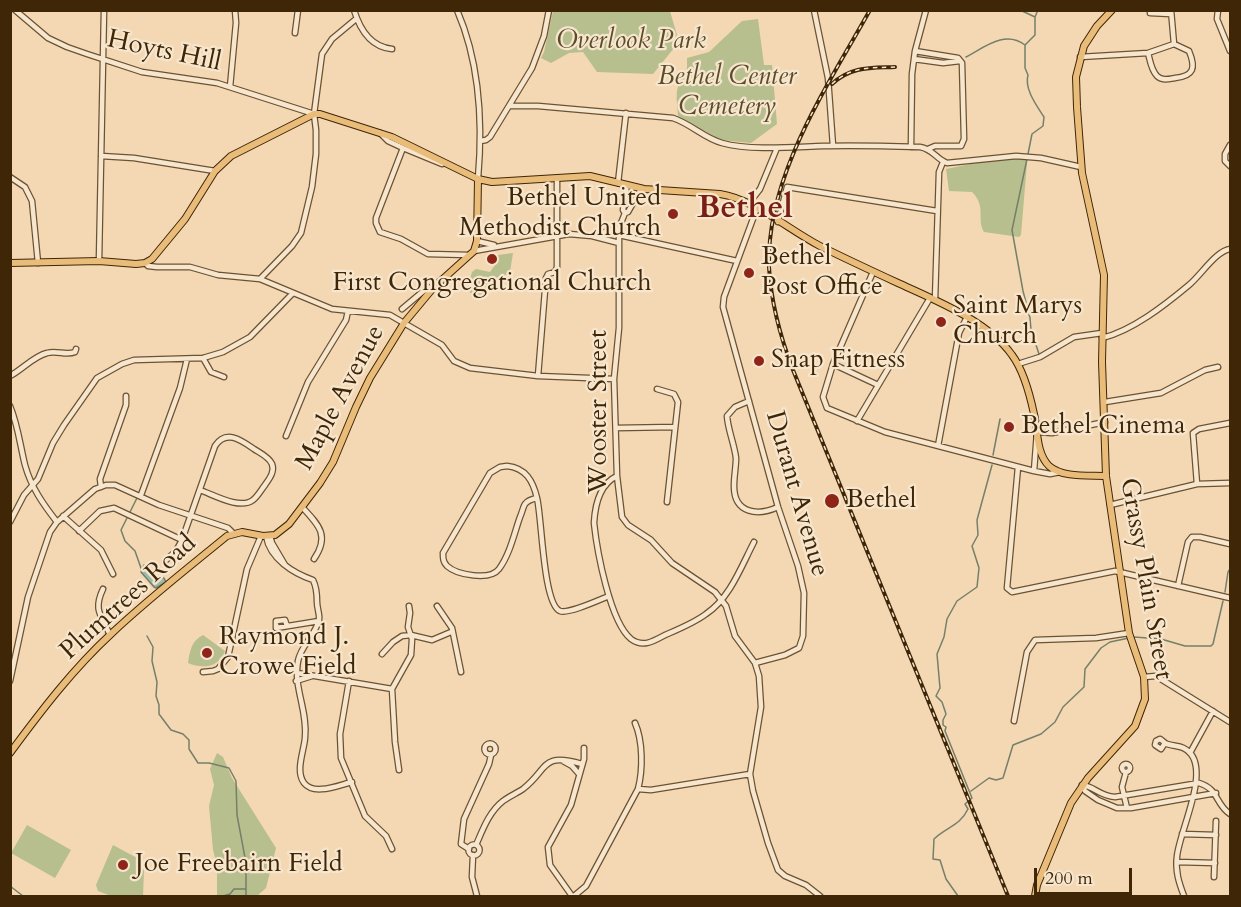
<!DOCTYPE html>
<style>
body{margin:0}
#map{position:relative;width:1241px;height:907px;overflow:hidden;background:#f3d8b3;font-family:Cardo,serif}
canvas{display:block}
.frame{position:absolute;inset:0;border:12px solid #3f2607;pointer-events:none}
.scale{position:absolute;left:1034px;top:868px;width:98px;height:27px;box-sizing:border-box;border:3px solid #3f2607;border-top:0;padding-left:8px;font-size:18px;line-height:21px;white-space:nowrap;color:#3f2607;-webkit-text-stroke:4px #f7e6ce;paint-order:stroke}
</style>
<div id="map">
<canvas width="1241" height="907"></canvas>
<div class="frame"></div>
<div class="scale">200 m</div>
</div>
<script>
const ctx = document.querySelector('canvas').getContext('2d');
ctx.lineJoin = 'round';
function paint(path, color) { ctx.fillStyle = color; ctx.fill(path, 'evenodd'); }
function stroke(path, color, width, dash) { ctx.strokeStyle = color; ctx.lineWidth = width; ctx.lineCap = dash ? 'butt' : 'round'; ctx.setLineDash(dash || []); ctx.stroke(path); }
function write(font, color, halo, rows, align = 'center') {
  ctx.font = font + ' Cardo,serif'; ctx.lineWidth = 4.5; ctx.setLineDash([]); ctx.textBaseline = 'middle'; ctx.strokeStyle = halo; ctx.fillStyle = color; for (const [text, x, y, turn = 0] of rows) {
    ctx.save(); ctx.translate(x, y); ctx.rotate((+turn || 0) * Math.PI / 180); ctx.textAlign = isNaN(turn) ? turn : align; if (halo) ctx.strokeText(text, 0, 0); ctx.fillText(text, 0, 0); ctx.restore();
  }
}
paint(new Path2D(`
 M553,11H670L679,42L653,74L597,72L583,52L569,53L551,63L541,58L544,52Z
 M758,19L764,65H772L777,124L751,143L721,140L678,116C677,97 673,87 687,72V58L709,52L742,21Z
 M1026,158L1027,163L1021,235L1019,237L984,232C976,219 987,207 972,192L949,191L946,169L995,159Z
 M513,253L510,272L489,286L478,298L468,291L476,283L470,279L472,272L476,269L490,272L495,265L498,255Z
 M203,635L225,651C219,668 202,669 188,663C190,651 191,641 203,635Z
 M217,753L223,757L232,778L276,848L266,888L257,896H217V865L213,850L209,806L214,785L210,769Z
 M27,825L71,850L55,878L11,853Z
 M113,845L139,859L144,871L143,896H111L98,891L96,885Z`), '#b8bf8f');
const water = new Path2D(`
 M144,565L158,578H164L166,582L156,588L154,587L141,572Z`);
paint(water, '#9bbaac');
stroke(water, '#767f6a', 1.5);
stroke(new Path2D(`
 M1020,10L1035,17
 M966,57C985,47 1005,30 1025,45
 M1028,154L1032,134L1043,126L1044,117C1037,106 1024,89 1028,75L1025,68V45L1035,35V17L1038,10
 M1027,159L1012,230L1023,291L1030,318L1031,330L1039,354
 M993,455L1000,419
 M137,498L121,530L125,541L135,551L142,571
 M1225,592L1228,572L1230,569
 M147,636L153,647L152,661L157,682L156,696L159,705V714L171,730L183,734L189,740V749L198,763H209L229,768L236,781L237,815L246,863V896
 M1134,637L1161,639L1185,646H1211L1213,644L1223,601
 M971,791L989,778L996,780L1003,778L1013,745L1041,734L1055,722L1063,707L1084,687L1085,669L1101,648L1110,642L1129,638
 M10,886L23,896
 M223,896L230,894L234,889H245
 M958,896L946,879L940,860L933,859L934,839C946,827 960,826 968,809L965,804L972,798L945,731L946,727L943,725V720L946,714L942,702L936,696L940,688L937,654L944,637L947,619L957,601L977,587L979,568L972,546L978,535L977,520L992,465`), '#767f6a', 1.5);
const minor = new Path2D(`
 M15,10L48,38L67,47L87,54L142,72L217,83L314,114
 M354,10C360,30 371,47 392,49
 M457,10C480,63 483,122 478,179
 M814,10L828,78L833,146
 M1171,10L1174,44
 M1218,10L1217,19L1230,51
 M1150,13L1171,14
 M295,33L298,10
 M915,51L958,58L962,63L964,139L961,146H935L928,149
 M1148,53C1150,60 1151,70 1157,76C1162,81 1169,79 1175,78C1194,76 1196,68 1189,51L1174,44
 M1080,57L1148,53L1174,44
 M914,59L943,63L960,61
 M230,87L236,23L235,10
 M509,106H538L673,118C691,124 704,138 722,143C751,151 793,147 823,146C855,145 888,146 920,147C933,149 936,159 947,163L1016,156L1041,158L1081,167
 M380,133L388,141L403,148L376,218V223L380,232L401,239L428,254L469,255
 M480,141L486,140L490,137L532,68L544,36L549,10
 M1230,145L1225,154V161L1230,166
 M911,147L912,74L915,51L926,10
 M403,148L442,164
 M101,156L134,158L215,171
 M10,177L25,187L32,201L38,263
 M618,183L626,113
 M641,189L628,212L625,213L619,228V328L614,379L617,476L622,517L628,525L651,540L672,563L715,592L726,606L735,636L755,663L759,676L761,707L750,774L753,791L768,843L778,870L785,876L806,885L820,896
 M749,203L760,189L777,148
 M625,213L623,210L627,185
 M778,222L787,187L937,211
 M619,235L737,261
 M592,236L619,228
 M477,241L494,245
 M474,251L569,234L592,236L619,243
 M99,261L104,10
 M145,263L148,266L157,267H190L218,275L260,279L332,309L390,315L442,345L454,361L470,368L538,376L614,379
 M873,272L833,364L823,397L827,408L885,432L1034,471L1050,474L1060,472
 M260,279L292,246L301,233L312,187L316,154V130L314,114L322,54L332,39L356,19
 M935,300L939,172L943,162
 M402,309L427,288L434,287
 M1102,338C1132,331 1165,305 1189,285C1201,275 1216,251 1230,249
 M203,358L211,372L224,377
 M833,364L878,385
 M1018,364L1040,357L1074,337L1102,333
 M10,376C23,369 34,356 47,353C57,350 66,356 75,352L76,349
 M538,376L546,278L548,274L555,272L557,267V178
 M657,389L674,394L678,402L667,502
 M749,401L735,407L727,416C728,430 734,443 736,458C736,467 734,476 734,486C734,514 758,516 778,507
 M1105,402L1161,393L1205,370L1218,367
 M10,406C18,425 20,445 25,465C31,487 43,504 57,522
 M857,421L930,298
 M616,428L675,427
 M286,436L308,382L346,320L348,311
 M938,446L959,333L967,317
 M507,466C526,468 533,481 537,498C532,499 528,500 525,504C523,507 522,513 520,517C514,534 510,554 499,569C490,581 457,575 447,566C443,562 443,558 443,553L490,473L500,467Z
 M1018,467L1007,588L1012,592L1115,571L1230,598
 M1034,471L1037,432L1052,433L1105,422
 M617,476C600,484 595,505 594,523C597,551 610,622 631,639C643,648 654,641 665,635C679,629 694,623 706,614C730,598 741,567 754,542
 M1197,484L1193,433L1199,429L1230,423
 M101,487L100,479L126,405V396
 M141,495L180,388L187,359
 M537,498C542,518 543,604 560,611C569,614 599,600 609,596
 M1110,505L1197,484L1230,483
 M302,507C319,525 330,536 314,559
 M63,516L101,550L113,574
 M10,522L24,495L38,479L53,443L64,425L97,378L122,364L134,360L203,358L223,352L250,337L293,293
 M79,531L100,511L114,508L182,540
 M266,536C270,559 293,573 313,580C317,588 317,595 317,602C317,609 320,614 319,620C315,636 301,645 298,661C293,687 308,711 305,738C304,751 295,771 304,783C314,796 339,785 352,782
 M270,536L272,543L285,565
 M165,561L176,551L182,540L215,446C226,429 241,440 254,449C260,453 269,457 272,464C275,472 269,479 265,485C261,490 258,496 253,500C240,510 214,495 200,490
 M1178,586L1188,542L1192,537H1200L1230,544
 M103,589C93,610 101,615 110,635
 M437,606L452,628L461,672
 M287,626L285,620L276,621V628L319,621
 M382,654L393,642L402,636L411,635L432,640L451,632
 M755,663L785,655L799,648L803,636L804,593L798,566L778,507L723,307L724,297L757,208
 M203,672L213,671L218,669L228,657L247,569L261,536
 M297,673L392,689
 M1144,677L1156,676L1230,722
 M10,681L28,597L50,532L57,522L95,489L106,485H115L159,505L228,528L233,533
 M296,681L312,676
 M349,681L340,734L341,758L365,816L386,836L392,849
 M392,689L411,655L412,639L408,627L410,613L409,606
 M392,689L395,742L399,770
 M1014,721L1027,652L1035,640L1096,638L1129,633
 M1165,743L1161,749L1155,745L1156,741L1160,739C1162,740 1164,743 1167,744C1176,747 1184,745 1191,754C1208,776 1180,830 1177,856C1175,871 1179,883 1184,896
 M484.5 749a5.5 5.5 0 1 1 11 0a5.5 5.5 0 1 1-11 0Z
 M1190,753L1213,711
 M563,761L572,766L579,774
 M1122 768a4 4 0 1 1 8 0a4 4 0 1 1-8 0Z
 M1126,772L1122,787L1127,808
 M1082,785C1094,786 1099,796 1115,797L1199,783C1219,789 1215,804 1230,814
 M1082,785L1085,791L1098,800L1117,808H1131L1216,793
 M638,789L651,790L750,774
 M1182,834L1216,835
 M468.5 850a5.5 5.5 0 1 1 11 0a5.5 5.5 0 1 1-11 0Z
 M476,845C483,829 489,812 503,801C510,796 517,793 523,789C549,769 540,752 582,764
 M469,849L461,844L464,819L489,764L491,755
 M473,855L472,877L477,896
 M1177,862L1215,863
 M1214,877L1216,821
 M572,896L550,865L548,847L571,805L584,759V748
 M574,896L586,886L638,789C643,770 643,741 635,723`);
const major = new Path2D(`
 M10,263L99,261L136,264L145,263L152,259L185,219L215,171L231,156L314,114H320L392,137L478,179L492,182L590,176L644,189L720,194C754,199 789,230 820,246C846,259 872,271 898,283C935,300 988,321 1012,355C1024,371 1030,395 1034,414C1038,431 1036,453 1049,466C1062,478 1090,475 1106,476
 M10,753C41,711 73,669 111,634C148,599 188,568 227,536L242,532L263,536L275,535L289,524L320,483L333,462L356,407L370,378L404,323L434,287L474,251L477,241L478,179
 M1035,896L1037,885L1071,803L1088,778L1135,726L1145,699L1144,677L1129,633L1106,476L1102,362L1104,275L1082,173L1077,107L1076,77L1084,46L1097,26L1112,10`);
stroke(minor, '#6c5232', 7);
stroke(major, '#3f2607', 8);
stroke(minor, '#f7e6ce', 4.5);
stroke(major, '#eabc7a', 6);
const rail = new Path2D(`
 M870,10C827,87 766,176 769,267C771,303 780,336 793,370L1008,896
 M832,84C851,66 871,68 895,67`);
stroke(rail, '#3f2607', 4);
stroke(rail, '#f7e6ce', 1.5, [4.5]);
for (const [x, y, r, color] of [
 [673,214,6,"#8f2418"],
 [492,259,6,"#8f2418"],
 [749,273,6,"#8f2418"],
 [941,322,6,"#8f2418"],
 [759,361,6,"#8f2418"],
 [1009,427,6,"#8f2418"],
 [832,501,8,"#8f2418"],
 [207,653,6,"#8f2418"],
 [123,865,6,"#8f2418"]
]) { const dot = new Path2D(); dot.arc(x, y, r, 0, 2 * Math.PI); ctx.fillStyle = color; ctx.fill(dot); stroke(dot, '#f7e6ce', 2); }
write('italic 26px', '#5d4c29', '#f7e6ce', [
 ["Overlook Park",631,42],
 ["Bethel Center",727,78],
 ["Cemetery",727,108]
]);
write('26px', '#3f2607', '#f7e6ce', [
 ["Hoyts Hill",164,52,12],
 ["Maple Avenue",341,398,-62],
 ["Wooster Street",600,412,-90],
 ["Durant Avenue",796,494,74],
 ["Grassy Plain Street",1145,579,80],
 ["Plumtrees Road",129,598,-42]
]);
write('26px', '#3f2607', '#f7e6ce', [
 ["Bethel United",661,199,"right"],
 ["Methodist Church",661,229,"right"],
 ["Bethel",761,258],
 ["Post Office",761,288],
 ["First Congregational Church",492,284,"center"],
 ["Saint Marys",953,307],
 ["Church",953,337],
 ["Snap Fitness",771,361],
 ["Bethel Cinema",1021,427],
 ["Bethel",846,501],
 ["Raymond J.",219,638],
 ["Crowe Field",219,668],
 ["Joe Freebairn Field",135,865]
], 'left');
write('bold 32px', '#7a1f14', '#f7e6ce', [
 ["Bethel",745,210]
]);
</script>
